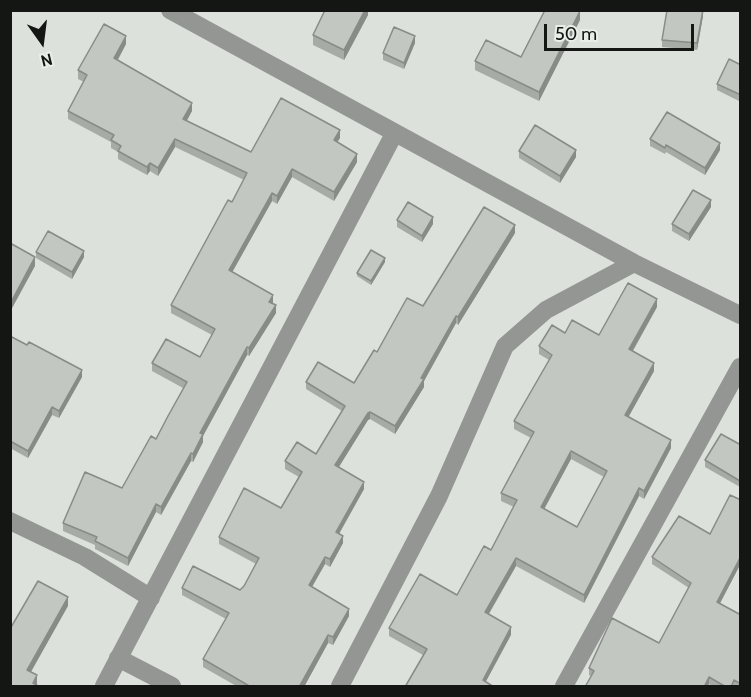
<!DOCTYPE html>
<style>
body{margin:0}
#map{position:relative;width:751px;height:697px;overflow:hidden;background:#dce1db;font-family:Cabin,sans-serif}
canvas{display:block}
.frame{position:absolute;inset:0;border:12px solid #141614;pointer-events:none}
.north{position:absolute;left:12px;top:12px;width:60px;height:60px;-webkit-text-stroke:4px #e9eee8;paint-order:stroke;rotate:166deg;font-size:16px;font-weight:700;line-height:24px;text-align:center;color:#141614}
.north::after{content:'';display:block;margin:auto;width:21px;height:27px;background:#141614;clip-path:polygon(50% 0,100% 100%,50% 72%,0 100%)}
.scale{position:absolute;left:544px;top:24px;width:150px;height:27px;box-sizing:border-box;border:3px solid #141614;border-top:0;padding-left:8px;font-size:18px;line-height:21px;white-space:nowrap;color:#141614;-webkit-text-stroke:4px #e9eee8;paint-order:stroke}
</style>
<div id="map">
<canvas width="751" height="697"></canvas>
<div class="frame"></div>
<div class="north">N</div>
<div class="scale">50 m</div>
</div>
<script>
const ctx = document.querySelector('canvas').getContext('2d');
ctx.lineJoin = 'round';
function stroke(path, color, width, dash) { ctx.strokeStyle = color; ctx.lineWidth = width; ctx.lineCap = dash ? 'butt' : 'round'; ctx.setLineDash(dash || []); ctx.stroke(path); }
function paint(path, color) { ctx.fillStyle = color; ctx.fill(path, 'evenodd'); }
stroke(new Path2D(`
 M170,10L634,263L740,315
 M10,521L85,557L151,598
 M118,658L172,686
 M104,686L394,134
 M340,686L439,496L505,346L546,310L634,263
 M564,686L740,367`), '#939693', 18);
paint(new Path2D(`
 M368,10V15L344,60L313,45V35Z
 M703,16L697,50L662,47V40Z
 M580,20L539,101L475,70V61L521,57Z
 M415,43L404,69L383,60V53Z
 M126,44L118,60L192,111L186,121L251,152L340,138L337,142L357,162L334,201L292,177L277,204L272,201L232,272L273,303L276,313L249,356L247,355L203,436V442L193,462L191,461L161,515L156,512L128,566L95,549V545L63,531V523L122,488L156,439L183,388L152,371V363L200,357L212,335L171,313V305L232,202L244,180L175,147L158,176L150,171L147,175L118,159V152L111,148V142L68,119V111L84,82L78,79V70Z
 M741,65V102L717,90V84Z
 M650,139L720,150L705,175L666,152L665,154L650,146Z
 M519,151L576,157L560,183L519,158Z
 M711,207L689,241L672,231V224Z
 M397,220L433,224L422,242L397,227Z
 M515,233L458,325L456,323L424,381V387L395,434L370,419L368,420L339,467L364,489L339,534L343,543L330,567L325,564L312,587L349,616L333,645L328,643L304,687H238L203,667V659L226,619L182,595V588L240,590L244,586L256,564L219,544V537L281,508L299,477L285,469V461L316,454L342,411L306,389V382L354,383L377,352L423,306Z
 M36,252L84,257L72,279L36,258Z
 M385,262L371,285L357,276V273Z
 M657,307L633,351L654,371L629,416L671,448L644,499L639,496L584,603L516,566L489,614L511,635L423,655L389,636V628L457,595L491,550L514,507L501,501V493L531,438L514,429V421L549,360L539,354V346L565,333L599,335ZM571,459L604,477L577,527L544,509Z
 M10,336L82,377L59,418L52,415L28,458L10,448Z
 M741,445L740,487L705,467V460Z
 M741,500V563L720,603L741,615V687H713L709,684L591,676L589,675V668L659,643L689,588L652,564V557L710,534Z`), '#a7aba6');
paint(new Path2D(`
 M365,10H368V15L344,60V50Z
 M703,10V16L697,50V43Z
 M580,11V20L539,101V92Z
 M126,36V44L114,66V58Z
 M415,36V43L404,69V63Z
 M192,103V111L183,128V119Z
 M340,130V138L334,148V140Z
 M175,139V147L158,176V168Z
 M720,143V150L705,175V168Z
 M576,150V157L560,183V176Z
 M357,154V162L334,201V192Z
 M150,163V171L147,175V167Z
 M292,169V177L277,204V196Z
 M272,193V201L229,278V270Z
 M711,200V207L689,241V234Z
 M433,217V224L422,242V236Z
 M515,225V233L458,325V317Z
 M84,251V257L72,279V272Z
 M35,257V266L10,312V304Z
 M385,258V262L371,285V281Z
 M273,295V303L269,310V302Z
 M657,299V307L629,357V349Z
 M276,305V313L249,356V348Z
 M456,316V323L424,381V387L395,434V426Z
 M247,347V355L203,436V442L193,462V454L200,433Z
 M654,363V371L625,423V415Z
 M82,370V377L59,418V411Z
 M52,407V415L28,458V451Z
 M370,412V419L368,420L335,473V465L368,413Z
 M671,440V448L644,499V491Z
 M571,451V459L541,515V507Z
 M191,453V461L161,515V507Z
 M364,482V489L336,539V532Z
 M639,488V496L584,603V595Z
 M156,504V512L128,566V558Z
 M343,536V543L330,567V559Z
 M741,556V563L717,609V602Z
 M325,557V564L309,592V585Z
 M516,558V566L485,620V612Z
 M68,597V606L27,679V670Z
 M349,609V616L333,645V637Z
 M511,627V635L483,687V680Z
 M328,635V643L304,687H299Z
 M37,675V684L35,687L33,683Z
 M709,677V684L708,687H704Z`), '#888b87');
const building = new Path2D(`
 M325,10H365L344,50L313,35Z
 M545,10L580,11L539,92L475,61L486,40L521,57Z
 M667,10H703L697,43L662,40Z
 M104,24L126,36L114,58L192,103L183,119L251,152L281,98L340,130L334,140L357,154L334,192L292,169L277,196L272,193L229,270L273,295L269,302L276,305L249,348L247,347L200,433L203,434L193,454L191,453L161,507L156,504L128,558L95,541L97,537L63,523L85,472L122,488L151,436L156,439L168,416L187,382L152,363L166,339L200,357L215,329L171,305L228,200L232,202L247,173L175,139L158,168L150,163L147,167L118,151L121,146L111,140L114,135L68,111L87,75L78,70Z
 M394,27L415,36L404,63L383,53Z
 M729,59L741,65V95L717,84Z
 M667,112L720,143L705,168L666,145L665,148L650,139Z
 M535,125L576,150L560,176L519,151Z
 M693,190L711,200L689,234L672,224Z
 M408,202L433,217L422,236L397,220Z
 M484,207L515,225L458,317L456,316L421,378L424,379L395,426L370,412L368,413L335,465L364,482L336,532L343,536L330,559L325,557L309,585L349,609L333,637L328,635L299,687H251L203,659L229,613L182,588L193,566L240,590L244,586L259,558L219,537L244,488L281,508L302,472L285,461L297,442L316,454L345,406L306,382L318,362L354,383L374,350L377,352L407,298L423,306Z
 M48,231L84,251L72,272L36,252Z
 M10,243L35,257L10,304Z
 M371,250L385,258L371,281L357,273Z
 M628,283L657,299L629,349L654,363L625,415L671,440L644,491L639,488L584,595L516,558L485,612L511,627L483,680L494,687H405L427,649L389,628L420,574L457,595L484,546L491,550L517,500L501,493L534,432L514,421L552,355L539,346L552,325L565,333L572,320L599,335ZM571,451L607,471L577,527L541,507Z
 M10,336L27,345L29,342L82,370L59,411L52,407L28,451L10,441Z
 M721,434L741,445L740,481L705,460Z
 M730,495L741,500V556L717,602L741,615V684L734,680L731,687H726L709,677L704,687H585L594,671L589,668L612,618L659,643L691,583L652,557L679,516L710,534Z
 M38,581L68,597L27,670L37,675L33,683L38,686V687H10V629Z`);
paint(building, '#c2c7c1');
stroke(building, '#888b87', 1.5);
</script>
